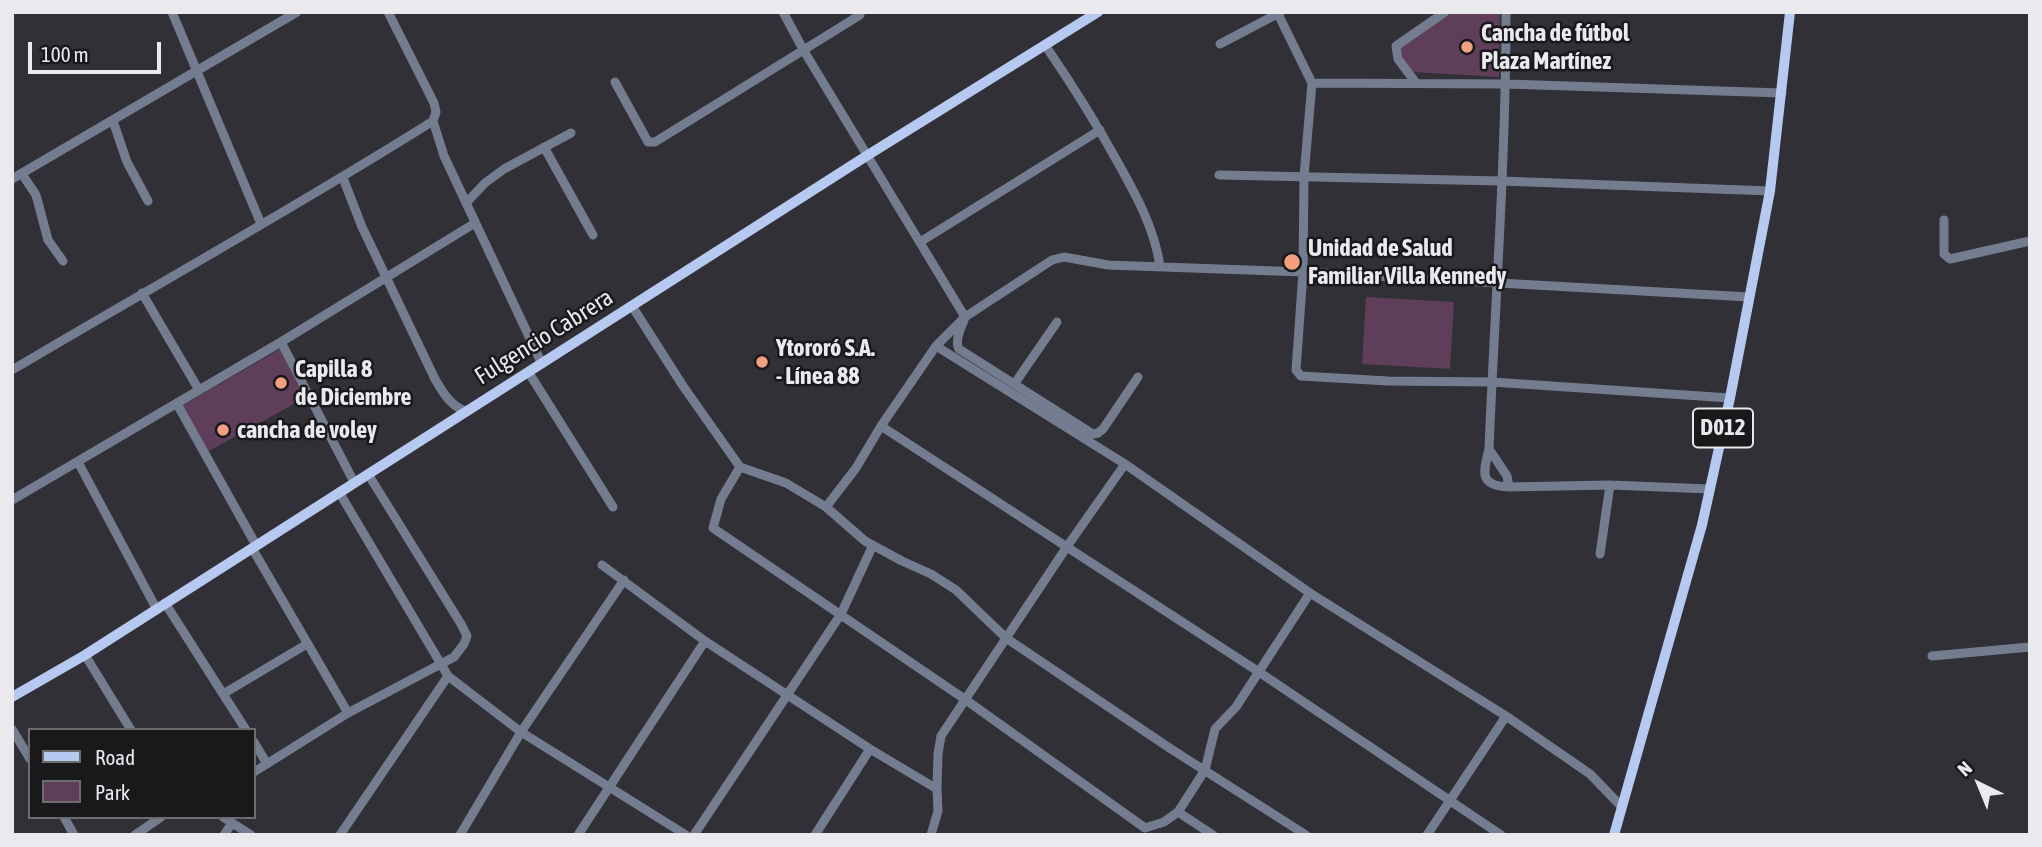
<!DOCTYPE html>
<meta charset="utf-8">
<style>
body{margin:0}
#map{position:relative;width:2042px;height:847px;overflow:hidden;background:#313037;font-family:"Asap Condensed",sans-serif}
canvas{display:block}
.frame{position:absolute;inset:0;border:14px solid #eaeaee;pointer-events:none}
.legend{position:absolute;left:28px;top:728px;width:228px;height:91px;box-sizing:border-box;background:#19191c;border:2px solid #6d6d70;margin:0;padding:9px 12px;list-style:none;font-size:21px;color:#eaeaee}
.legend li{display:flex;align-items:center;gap:14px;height:35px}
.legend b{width:35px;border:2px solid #6d6d70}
.north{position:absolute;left:1944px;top:749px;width:70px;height:70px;-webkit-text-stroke:5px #19191c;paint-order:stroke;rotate:317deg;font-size:19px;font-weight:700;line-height:28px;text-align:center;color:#eaeaee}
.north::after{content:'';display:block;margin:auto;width:24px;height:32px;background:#eaeaee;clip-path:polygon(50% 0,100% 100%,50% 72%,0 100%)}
.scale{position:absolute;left:28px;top:42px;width:133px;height:32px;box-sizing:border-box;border:4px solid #eaeaee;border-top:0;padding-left:9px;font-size:21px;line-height:24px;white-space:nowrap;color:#eaeaee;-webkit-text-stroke:5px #19191c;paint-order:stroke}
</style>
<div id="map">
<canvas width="2042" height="847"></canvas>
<div class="frame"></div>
<ul class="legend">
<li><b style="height:9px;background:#b6c9f0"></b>Road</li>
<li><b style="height:19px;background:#5e3e58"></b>Park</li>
</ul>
<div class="north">N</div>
<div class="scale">100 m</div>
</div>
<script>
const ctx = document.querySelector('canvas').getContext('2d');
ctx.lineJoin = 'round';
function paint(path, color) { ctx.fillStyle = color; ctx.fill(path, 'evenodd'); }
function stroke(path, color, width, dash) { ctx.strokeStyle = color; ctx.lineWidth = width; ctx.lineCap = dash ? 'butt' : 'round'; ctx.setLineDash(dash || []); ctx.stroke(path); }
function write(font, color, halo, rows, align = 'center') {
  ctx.font = font + ' "Asap Condensed",sans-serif'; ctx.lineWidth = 5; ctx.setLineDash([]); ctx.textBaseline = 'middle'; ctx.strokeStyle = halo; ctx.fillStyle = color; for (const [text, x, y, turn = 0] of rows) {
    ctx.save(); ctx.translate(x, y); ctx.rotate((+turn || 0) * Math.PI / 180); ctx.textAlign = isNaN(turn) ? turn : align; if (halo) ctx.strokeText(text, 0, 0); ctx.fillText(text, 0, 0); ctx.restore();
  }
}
paint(new Path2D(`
 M1454,12H1500L1499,77L1412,72L1404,62L1400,48L1432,25Z
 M1366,297L1454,302L1450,369L1362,364Z
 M280,349L305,398L207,452L182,406Z`), '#5e3e58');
stroke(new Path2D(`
 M172,12L261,224
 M783,12L804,51L965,317C962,327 954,340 959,349L1093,434L1098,433L1103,429L1138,377
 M1277,12L1312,83
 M1506,12C1506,158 1495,303 1489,449C1483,473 1479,486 1509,487L1610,485L1710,489
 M1220,44L1281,12
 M1045,45C1071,83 1095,121 1117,161C1136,195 1154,227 1160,266
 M615,82L648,142H655L860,15
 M1416,83L1398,59L1396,46L1445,12
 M113,121L127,162L148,201
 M433,121L444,156L542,364
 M544,147L593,235
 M22,174L36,195L48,240L63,261
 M1219,175L1502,181L1770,191
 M343,178L362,227L435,379C443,393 450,405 465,411
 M12,179L297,12
 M466,203L485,183L504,169L571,133
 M1944,220V254L1950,259L2030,241
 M920,242L1100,130
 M142,293L199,390
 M632,306L683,386L740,467L721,499L713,528L966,700L1145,828L1164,822L1178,812L1205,770L1215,729L1236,707L1310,593
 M281,342L354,482
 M936,346L1125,464L1310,593L1506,716L1590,774L1622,807
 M12,370C152,287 295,208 433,121L436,112L434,103L388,12
 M529,373L613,507
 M1015,383L1057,322
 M1730,398L1492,382L1388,381L1301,376L1296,370L1303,272L1304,176L1312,83L1506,84L1782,93
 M177,404L256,545
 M1489,449L1507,476L1509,487
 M78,462L156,608
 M740,467L786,483L826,507L856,468L881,426
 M339,492L448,676L521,732L686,835
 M12,500L281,342L475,223
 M826,507L865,541L902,561L931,574L956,590L1006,638L1171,749L1306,835
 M252,548L348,713
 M1600,554L1610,485
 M602,565L705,641L870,749L937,789L938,811L931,835
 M165,603L246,730
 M85,655L131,730
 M1932,656L2030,647
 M223,694L307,644
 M12,729L30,759
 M254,742L267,764
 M254,772L348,713L454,657L464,644L467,636L461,624L368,474
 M937,789L938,754L941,736L1066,548L1125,464
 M1178,812L1213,835
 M64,817L74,835
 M223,817L251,835
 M135,835L161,817
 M224,835L232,823
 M340,835L448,676
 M460,835L521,732L624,580
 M578,835L705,641
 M694,835L841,614L873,545
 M815,835L870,749
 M1427,835L1506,716
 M1501,835L1259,672L881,426L936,346L965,317L1052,260L1064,257L1108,265L1303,272L1749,297`), '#747d90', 9);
stroke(new Path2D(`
 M12,697L85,655L868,155L1098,12
 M1614,835L1702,525L1730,398L1770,191L1790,12`), '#b6c9f0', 10);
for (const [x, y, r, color] of [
 [1467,47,7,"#f2a080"],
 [1292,262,9,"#f2a080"],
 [762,362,7,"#f2a080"],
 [281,383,7,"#f2a080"],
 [223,430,7,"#f2a080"]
]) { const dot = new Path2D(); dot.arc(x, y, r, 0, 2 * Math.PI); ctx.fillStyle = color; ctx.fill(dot); stroke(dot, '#19191c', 2.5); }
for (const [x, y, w] of [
 [1723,428,60]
]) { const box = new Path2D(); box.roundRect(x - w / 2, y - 19.5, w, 39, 5); ctx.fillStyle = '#19191c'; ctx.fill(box); stroke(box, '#eaeaee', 2); }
write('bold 23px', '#eaeaee', null, [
 ["D012",1723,428]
]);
write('bold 24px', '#eaeaee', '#19191c', [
 ["Cancha de fútbol",1481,33],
 ["Plaza Martínez",1481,61],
 ["Unidad de Salud",1308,248],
 ["Familiar Villa Kennedy",1308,276],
 ["Ytororó S.A.",776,348],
 ["- Línea 88",776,376],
 ["Capilla 8",295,369],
 ["de Diciembre",295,397],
 ["cancha de voley",237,430]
], 'left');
write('24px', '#eaeaee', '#19191c', [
 ["Fulgencio Cabrera",544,337,-32]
]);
</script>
